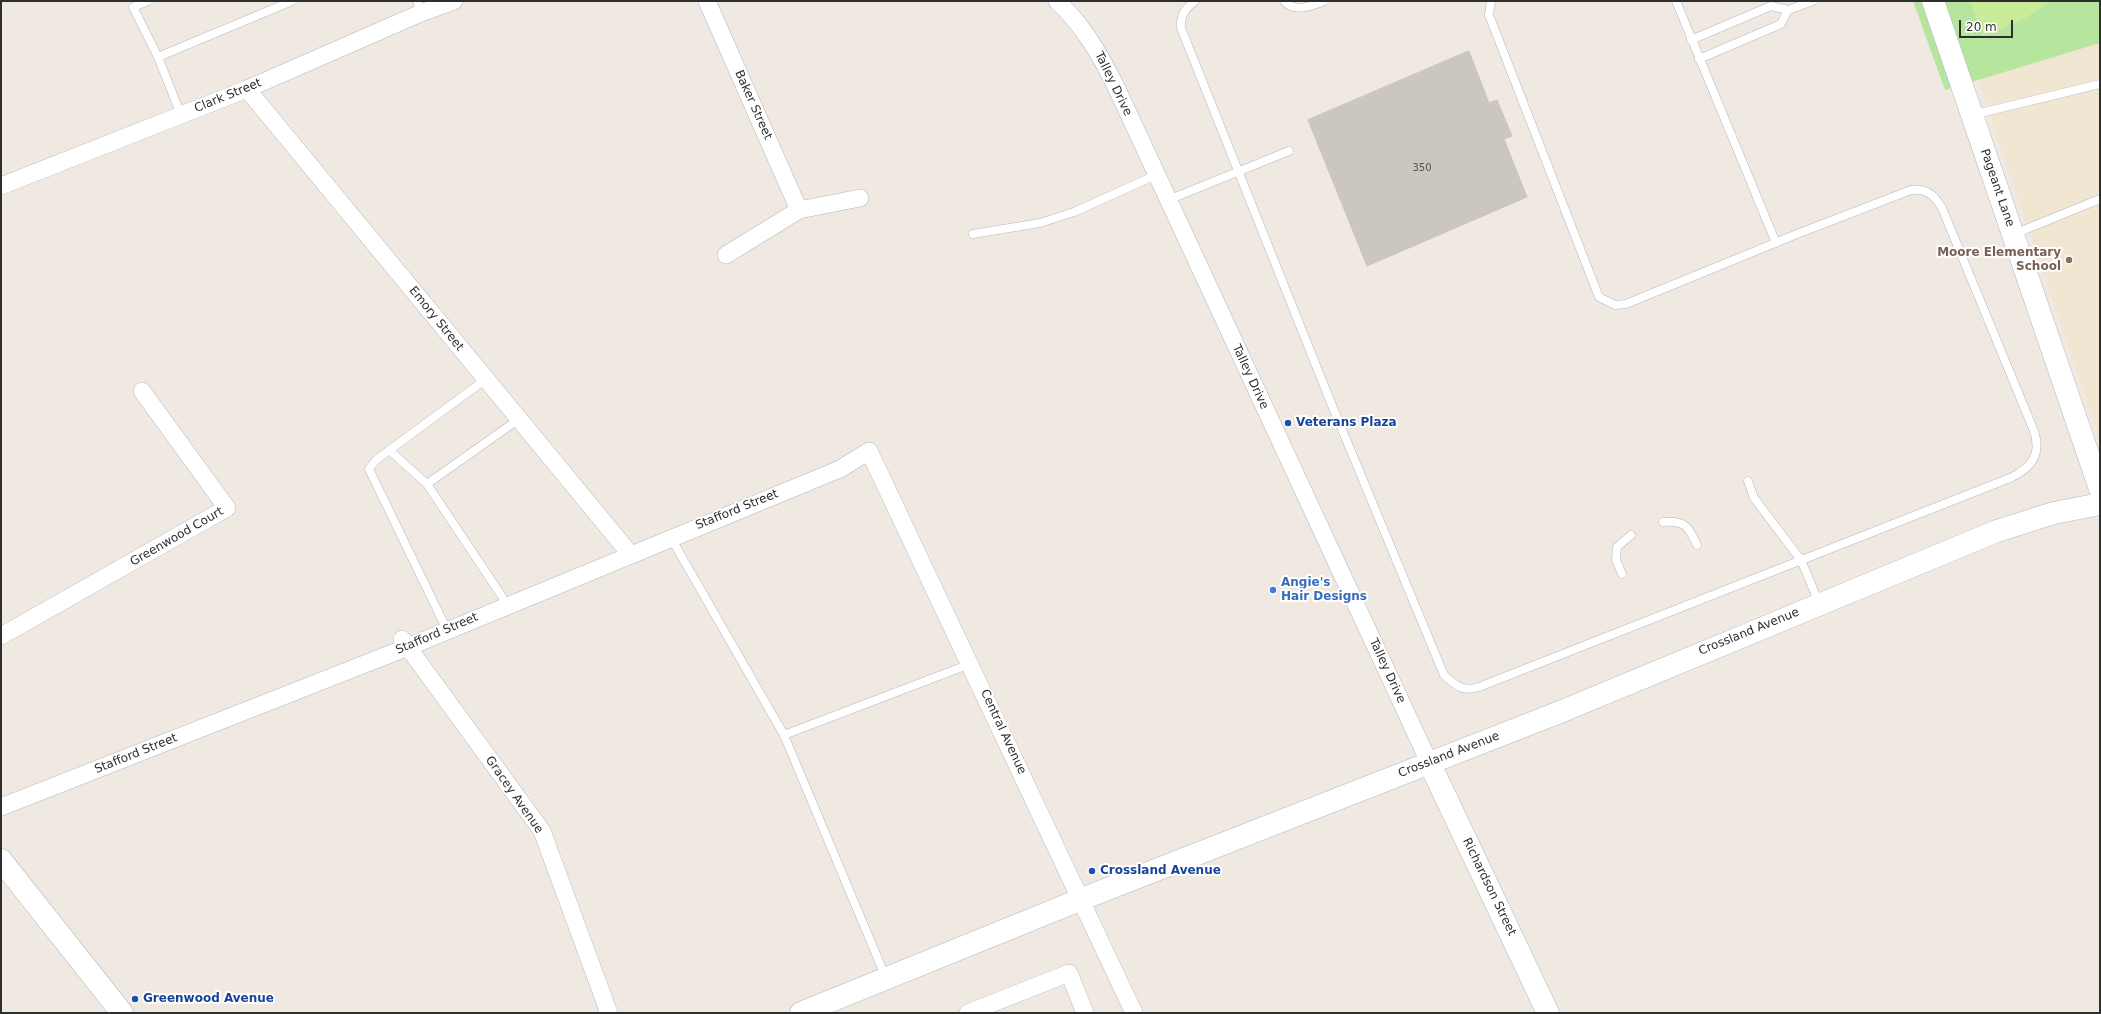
<!DOCTYPE html>
<style>
body{margin:0}
#map{position:relative;width:2101px;height:1014px;overflow:hidden;background:#efe9e1;font-family:"DejaVu Sans",sans-serif}
canvas{display:block}
.frame{position:absolute;inset:0;border:2px solid #2e2e2e;pointer-events:none}
.scale{position:absolute;left:1959px;top:20px;width:54px;height:18px;box-sizing:border-box;border:2px solid #2e2e2e;border-top:0;padding-left:5px;font-size:12px;line-height:14px;white-space:nowrap;color:#2e2e2e;-webkit-text-stroke:3px #fff;paint-order:stroke}
</style>
<div id="map">
<canvas width="2101" height="1014"></canvas>
<div class="frame"></div>
<div class="scale">20 m</div>
</div>
<script>
const ctx = document.querySelector('canvas').getContext('2d');
ctx.lineJoin = 'round';
function paint(path, color) { ctx.fillStyle = color; ctx.fill(path, 'evenodd'); }
function stroke(path, color, width, dash) { ctx.strokeStyle = color; ctx.lineWidth = width; ctx.lineCap = dash ? 'butt' : 'round'; ctx.setLineDash(dash || []); ctx.stroke(path); }
function write(font, color, halo, rows, align = 'center') {
  ctx.font = font + ' "DejaVu Sans",sans-serif'; ctx.lineWidth = 4; ctx.setLineDash([]); ctx.textBaseline = 'middle'; ctx.strokeStyle = halo; ctx.fillStyle = color; for (const [text, x, y, turn = 0] of rows) {
    ctx.save(); ctx.translate(x, y); ctx.rotate((+turn || 0) * Math.PI / 180); ctx.textAlign = isNaN(turn) ? turn : align; if (halo) ctx.strokeText(text, 0, 0); ctx.fillText(text, 0, 0); ctx.restore();
  }
}
paint(new Path2D(`
 M2100,43V442L1978,79Z`), '#f0e6d1');
paint(new Path2D(`
 M1913,1H2100V43L1945,90Z`), '#b6e59e');
paint(new Path2D(`
 M1970,1H2051L2024,19L1983,36Z`), '#c9ec9a');
const building = new Path2D(`
 M1469,51L1489,103L1497,100L1512,136L1504,139L1527,197L1367,266L1308,120Z`);
paint(building, '#cbc7bf');
stroke(building, '#cbc5ba', 1);
const lane = new Path2D(`
 M148,1L133,7L158,57L181,115
 M417,1L421,13
 M1195,1C1185,9 1180,15 1181,28L1331,403L1444,675C1456,686 1463,692 1479,687L2010,478C2031,468 2042,455 2034,431L1942,208C1934,195 1927,188 1911,190L1797,234L1626,304L1615,305L1599,297L1489,15L1491,1
 M1284,1C1294,13 1312,6 1324,1
 M1676,1L1776,243
 M1691,40L1771,6L1788,10L1813,1
 M158,57L292,1
 M1699,59L1781,24L1788,10
 M1972,115L2100,84
 M1168,200L1289,151
 M973,234L1040,223L1074,212L1156,175
 M2014,234L2100,199
 M389,450L427,484
 M1748,481L1754,498L1801,560L1819,603
 M1663,522C1685,520 1688,526 1697,545
 M671,538L784,735L886,978
 M1622,574L1616,560L1617,547L1631,535
 M507,604L427,484L519,419
 M447,630L369,469L376,460L486,379
 M784,735L970,664`);
const street = new Path2D(`
 M707,1L799,210
 M1057,1C1084,26 1102,58 1118,91L1429,762
 M247,89L626,549
 M1,186L247,89L421,13L454,1
 M726,255L799,210L860,198
 M1,636L227,508L142,391
 M402,639L542,831L609,1013
 M1,807L408,647L840,469L869,451L1134,1013
 M968,1013L1069,973L1085,1013`);
const secondary = new Path2D(`
 M1933,1L2100,489
 M1429,762L1548,1013
 M1,860L122,1013
 M801,1013L1082,899L1560,712L1997,531L2054,513L2100,504`);
stroke(lane, '#b4b7c1', 9);
stroke(street, '#b4b7c1', 18);
stroke(secondary, '#b4b7c1', 23);
stroke(lane, '#fff', 8);
stroke(street, '#fff', 17);
stroke(secondary, '#fff', 22);
for (const [x, y, r, color] of [
 [2069,260,4,"#8d6e63"],
 [1288,423,4,"#1a4fb4"],
 [1273,590,4,"#3f7fe0"],
 [1092,871,4,"#1a4fb4"],
 [135,999,4,"#1a4fb4"]
]) { const dot = new Path2D(); dot.arc(x, y, r, 0, 2 * Math.PI); ctx.fillStyle = color; ctx.fill(dot); stroke(dot, '#fff', 1.5); }
write('10px', '#555452', null, [
 ["350",1422,168]
]);
write('12px', '#2e2e2e', '#fff', [
 ["Talley Drive",1113,84,64],
 ["Clark Street",228,96,-22],
 ["Baker Street",753,105,66],
 ["Pageant Lane",1997,188,71],
 ["Emory Street",436,319,51],
 ["Talley Drive",1250,377,65],
 ["Stafford Street",737,510,-22],
 ["Greenwood Court",177,537,-30],
 ["Crossland Avenue",1749,632,-22],
 ["Stafford Street",437,634,-23],
 ["Talley Drive",1387,671,65],
 ["Central Avenue",1003,732,65],
 ["Stafford Street",136,754,-22],
 ["Crossland Avenue",1449,755,-21],
 ["Gracey Avenue",514,795,55],
 ["Richardson Street",1489,887,64]
]);
write('bold 12px', '#785e54', '#fff', [
 ["Moore Elementary",2061,253],
 ["School",2061,267]
], 'right');
write('bold 12px', '#164399', '#fff', [
 ["Veterans Plaza",1296,423],
 ["Crossland Avenue",1100,871],
 ["Greenwood Avenue",143,999]
], 'left');
write('bold 12px', '#366cbe', '#fff', [
 ["Angie's",1281,583],
 ["Hair Designs",1281,597]
], 'left');
</script>
